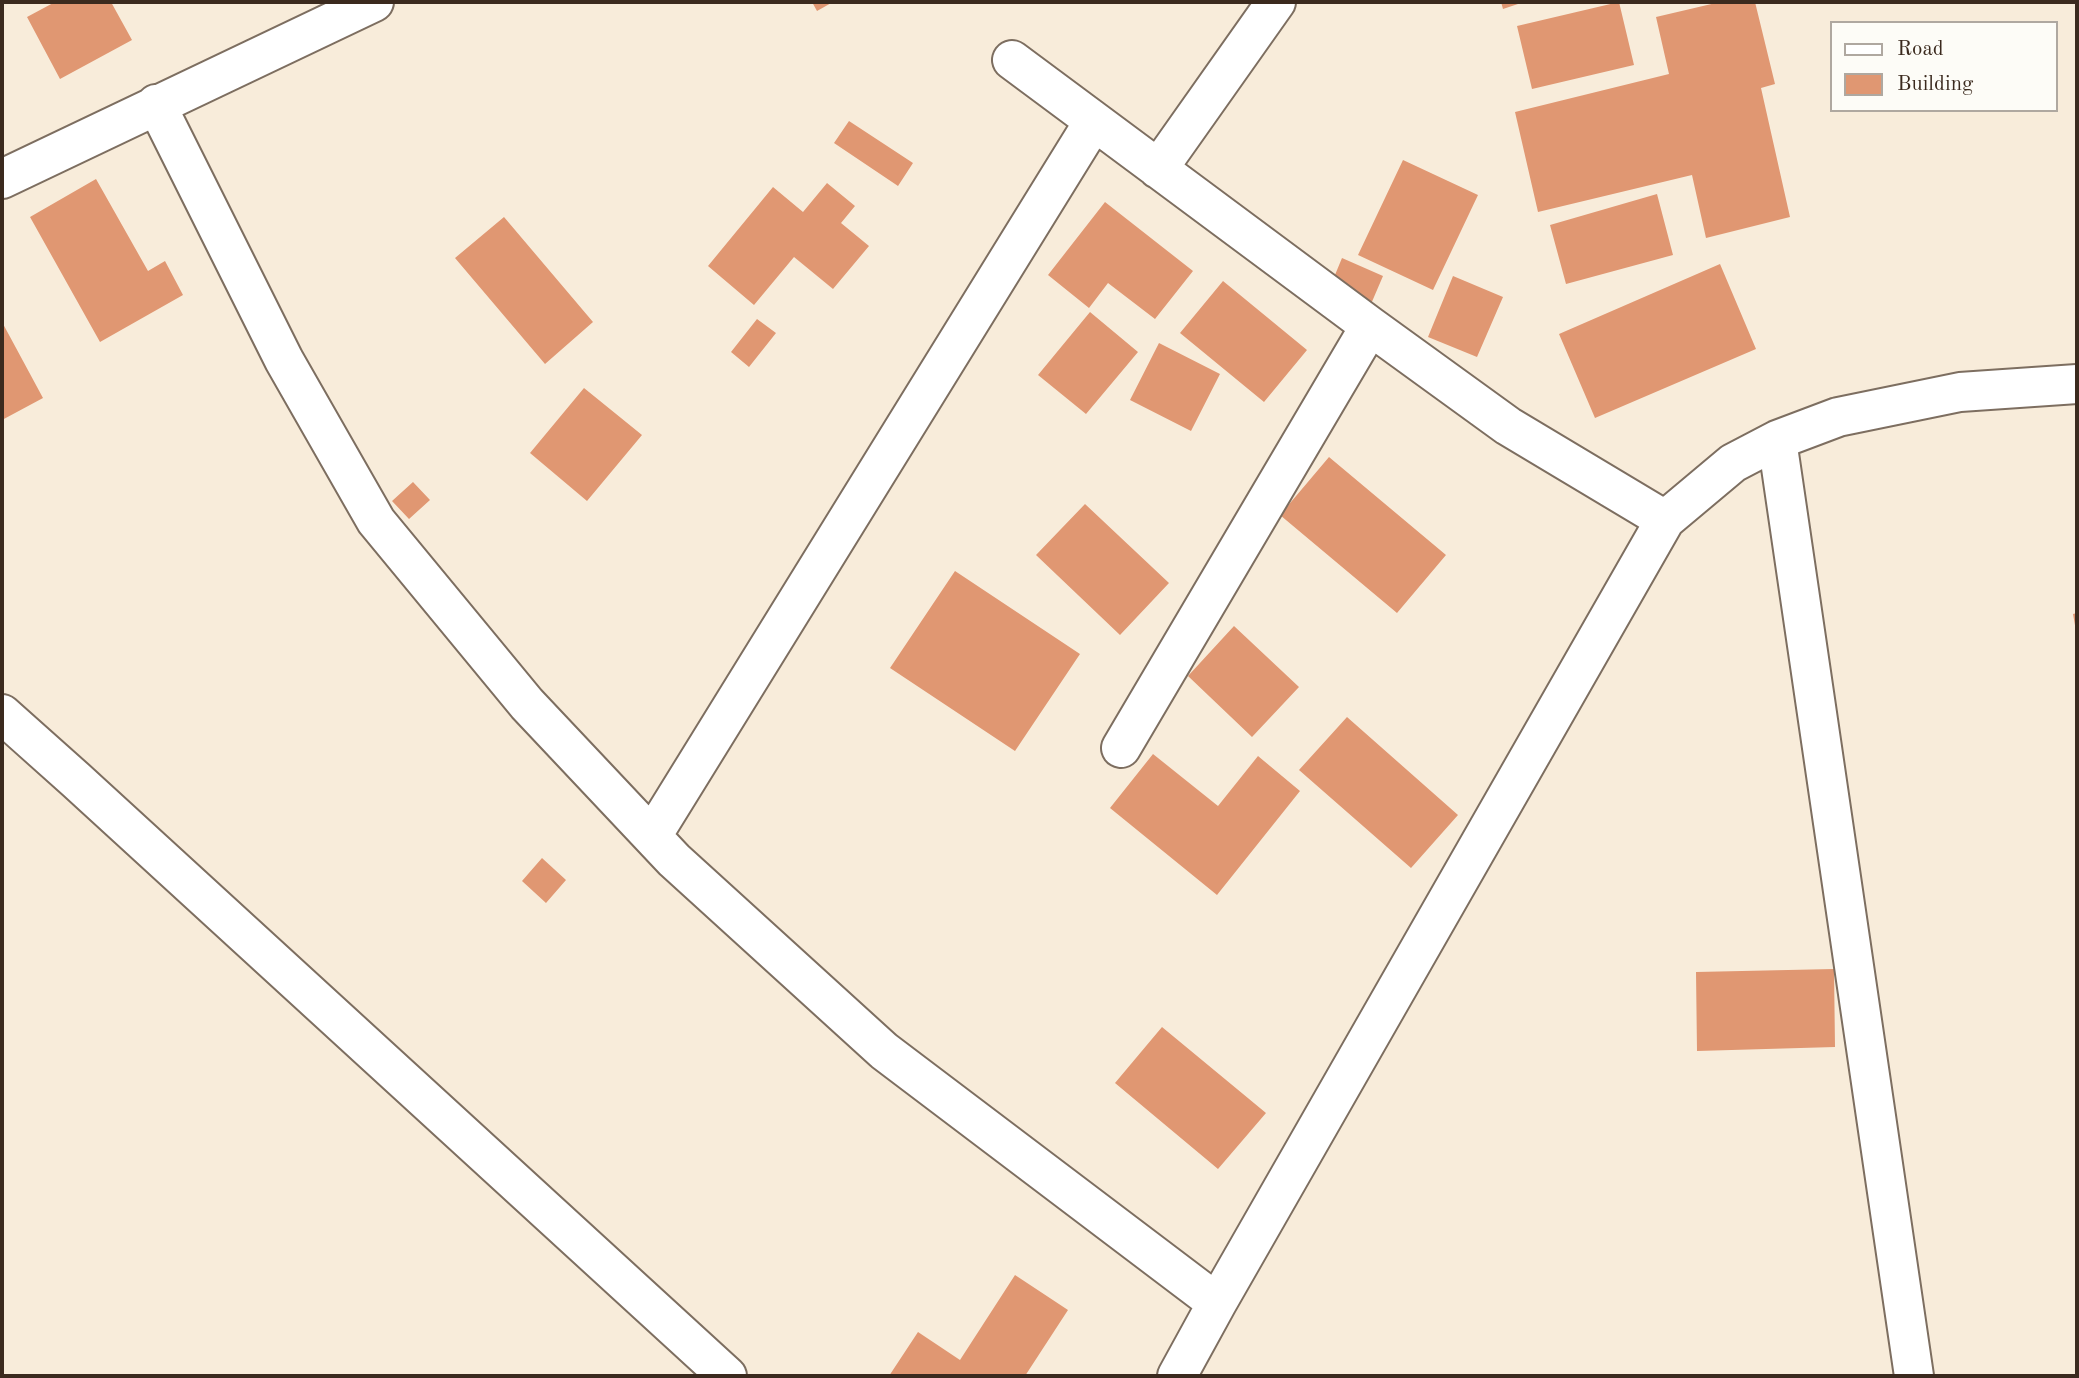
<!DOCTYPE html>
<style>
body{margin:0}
#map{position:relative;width:2079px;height:1378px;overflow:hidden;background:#f8ecda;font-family:"Old Standard TT",serif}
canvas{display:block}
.frame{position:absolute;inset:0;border:4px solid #3b2a1e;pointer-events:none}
.legend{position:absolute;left:1830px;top:21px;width:228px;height:91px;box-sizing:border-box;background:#fdfcf7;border:2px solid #afa8a0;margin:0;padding:9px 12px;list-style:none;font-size:21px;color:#3b2a1e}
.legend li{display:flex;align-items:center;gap:14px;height:35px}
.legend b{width:35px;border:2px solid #afa8a0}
</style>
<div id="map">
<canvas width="2079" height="1378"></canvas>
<div class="frame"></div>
<ul class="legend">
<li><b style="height:9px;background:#fff"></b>Road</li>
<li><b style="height:19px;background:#e09772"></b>Building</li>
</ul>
</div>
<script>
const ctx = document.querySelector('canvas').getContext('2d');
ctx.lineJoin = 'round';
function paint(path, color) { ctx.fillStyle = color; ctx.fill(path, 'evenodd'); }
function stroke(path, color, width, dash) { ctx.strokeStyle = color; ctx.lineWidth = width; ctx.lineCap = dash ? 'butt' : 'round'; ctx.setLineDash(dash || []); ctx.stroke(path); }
paint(new Path2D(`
 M55,2H111L132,40L60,79L27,17Z
 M812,2H833L817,11Z
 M1501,2H1524L1503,9Z
 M1619,2L1634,65L1532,89L1517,26Z
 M1720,2H1755L1775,84L1761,88L1790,217L1706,238L1692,175L1538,212L1515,112L1669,74L1656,17Z
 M849,121L913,163L898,186L834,143Z
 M1403,160L1478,195L1433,290L1358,255Z
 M96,179L148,271L165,261L183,295L100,342L30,217Z
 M827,183L855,206L841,223L869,246L833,289L794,257L754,305L708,266L773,187L803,212Z
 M1657,194L1673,255L1566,284L1550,225Z
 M1105,202L1193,271L1155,319L1108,283L1089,308L1048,275Z
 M504,217L593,322L545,364L455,258Z
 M1342,258L1383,276L1371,304L1330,287Z
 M1720,264L1756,349L1595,418L1559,334Z
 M1453,276L1503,297L1477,357L1428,337Z
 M1223,281L1307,350L1264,402L1180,333Z
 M1090,312L1138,352L1086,414L1038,375Z
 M757,319L776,333L749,367L731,352Z
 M2,322L43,398L2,420Z
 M1159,343L1220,374L1191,431L1130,400Z
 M584,388L642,435L587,501L530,453Z
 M1329,457L1446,555L1397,613L1280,515Z
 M413,482L430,500L409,519L392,501Z
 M1085,504L1169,583L1120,635L1036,555Z
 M955,571L1080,654L1015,751L890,668Z
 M2077,613V631H2076L2073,614Z
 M1234,626L1299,687L1252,737L1188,676Z
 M1347,717L1458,815L1411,868L1299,770Z
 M1153,754L1218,806L1258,756L1300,791L1217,895L1110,808Z
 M542,858L566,880L546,903L522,881Z
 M1834,969L1835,1047L1697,1051L1696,972Z
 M1162,1027L1266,1113L1218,1169L1115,1083Z
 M1015,1275L1068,1310L1025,1376H889L918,1332L960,1360Z`), '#e09772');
const minor = new Path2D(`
 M1012,60L1370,326L1508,426L1665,520
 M156,104L284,360L376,521L527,704L674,860L884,1051L1217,1303
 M1158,169L1276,2
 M2,179L374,2
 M1777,440L1914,1376
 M2,714L76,780L727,1376
 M1121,748L1370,326
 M652,836L1094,121
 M1177,1376L1217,1303L1665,520L1733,463L1777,440L1838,417L1960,392L2077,384`);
stroke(minor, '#7d6e60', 42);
stroke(minor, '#fff', 38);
</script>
